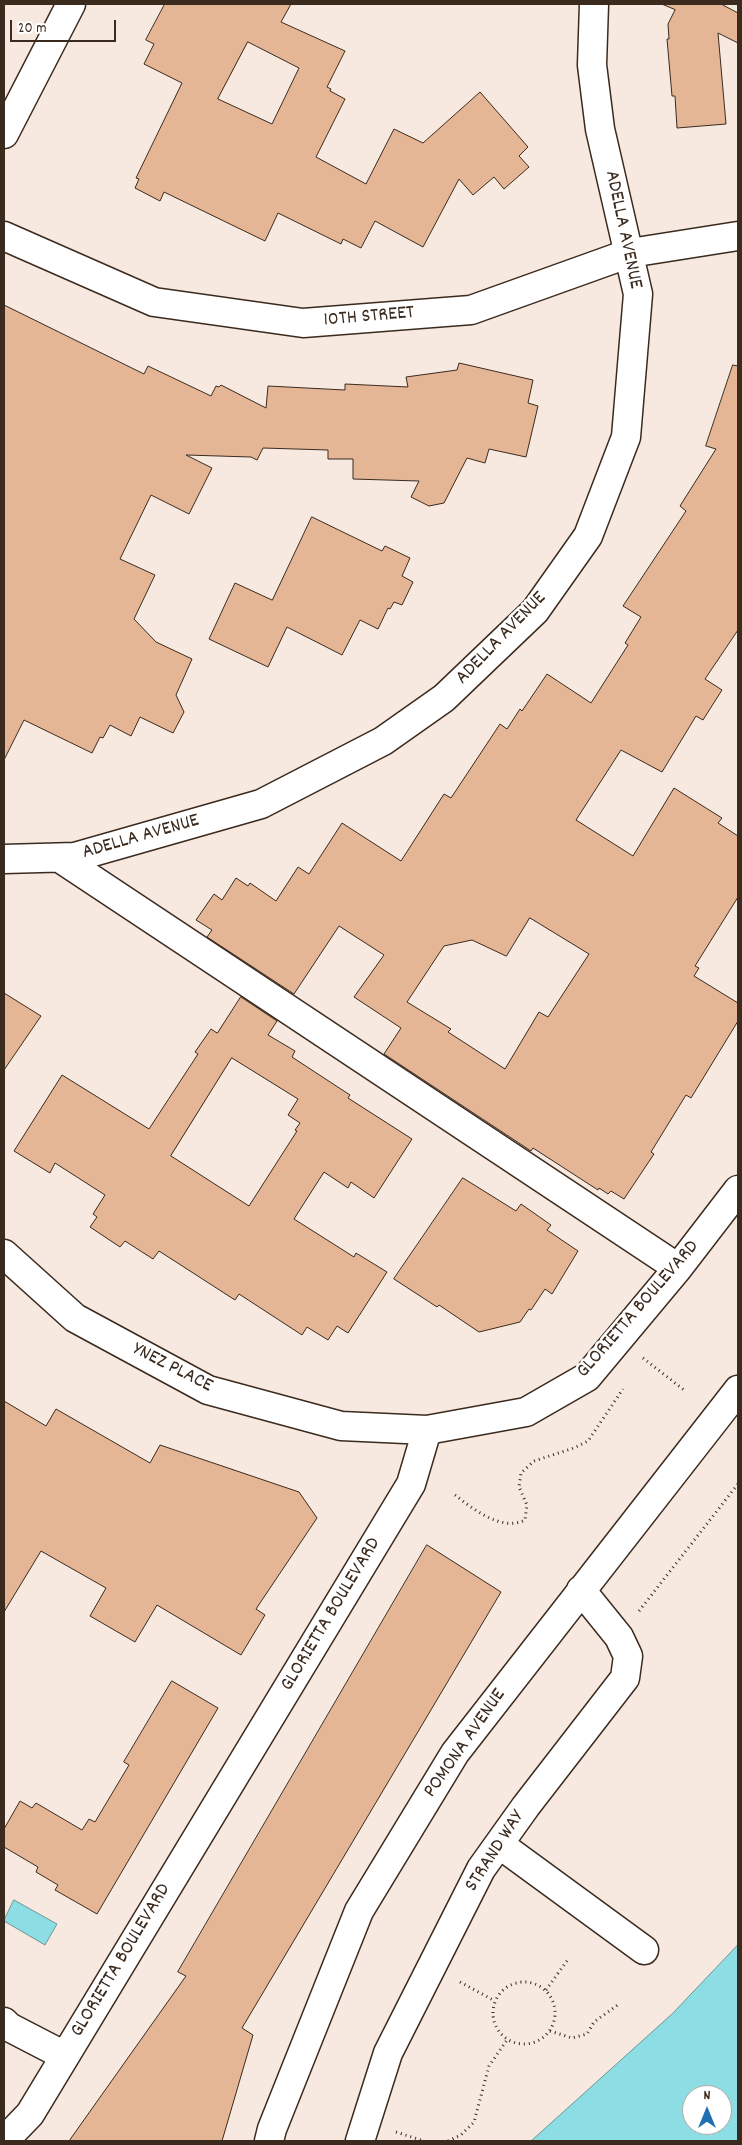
<!DOCTYPE html>
<style>
body{margin:0}
#map{position:relative;width:742px;height:2145px;overflow:hidden;background:#f7e9df;font-family:Dekko,sans-serif}
canvas{display:block}
.frame{position:absolute;inset:0;border:5px solid #3b2a1e;pointer-events:none}
.north{position:absolute;left:682px;top:2085px;width:50px;height:50px;box-sizing:border-box;background:#fff;border:1px solid #b1aaa5;border-radius:50%;rotate:0deg;font-size:14px;font-weight:700;line-height:20px;text-align:center;color:#3b2a1e}
.north::after{content:'';display:block;margin:auto;width:18px;height:22px;background:#1f6fb2;clip-path:polygon(50% 0,100% 100%,50% 72%,0 100%)}
.scale{position:absolute;left:10px;top:20px;width:106px;height:22px;box-sizing:border-box;border:2px solid #3b2a1e;border-top:0;padding-left:6px;font-size:15px;line-height:18px;white-space:nowrap;color:#3b2a1e;-webkit-text-stroke:4px #fff;paint-order:stroke}
</style>
<div id="map">
<canvas width="742" height="2145"></canvas>
<div class="frame"></div>
<div class="north">N</div>
<div class="scale">20 m</div>
</div>
<script>
const ctx = document.querySelector('canvas').getContext('2d');
ctx.lineJoin = 'round';
function paint(path, color) { ctx.fillStyle = color; ctx.fill(path, 'evenodd'); }
function stroke(path, color, width, dash) { ctx.strokeStyle = color; ctx.lineWidth = width; ctx.lineCap = dash ? 'butt' : 'round'; ctx.setLineDash(dash || []); ctx.stroke(path); }
function write(font, color, halo, rows, align = 'center') {
  ctx.font = font + ' Dekko,sans-serif'; ctx.lineWidth = 5; ctx.setLineDash([]); ctx.textBaseline = 'middle'; ctx.strokeStyle = halo; ctx.fillStyle = color; for (const [text, x, y, turn = 0] of rows) {
    ctx.save(); ctx.translate(x, y); ctx.rotate((+turn || 0) * Math.PI / 180); ctx.textAlign = isNaN(turn) ? turn : align; if (halo) ctx.strokeText(text, 0, 0); ctx.fillText(text, 0, 0); ctx.restore();
  }
}
const water = new Path2D(`
 M14,1900L57,1924L45,1945L4,1921Z
 M738,1945V2141H531L672,2014ZM692,2095H722V2125H692Z`);
paint(water, '#8cdee4');
stroke(water, '#6c9695', 1);
const building = new Path2D(`
 M165,4H291L281,22L345,51L327,87L331,89L330,91L345,99L316,157L366,184L394,129L423,143L480,92L528,147L519,156L529,167L504,189L494,177L473,195L459,179L423,247L375,221L361,248L343,239L341,244L278,213L265,241L164,192L160,201L135,188L139,179L136,178L182,83L144,64L154,44L146,40ZM248,42L299,68L272,124L218,99Z
 M662,4H721L738,13V43L718,33L726,124L677,128L675,96H672L667,39H669L668,24L675,10Z
 M4,305L144,374L148,366L211,396L216,386L219,387L221,385L266,408L268,386L345,390V384L408,387L406,377L457,370L459,363L533,380L528,403L538,406L526,457L489,449L485,463L467,458L444,503L429,506L411,497L419,481L353,479V459H328V450L263,448L257,460L251,457L186,455L212,468L189,514L151,495L120,559L155,575L134,619L156,642L192,659L176,695L184,712L173,733L140,717L131,736L110,725L103,738L100,737L92,753L24,720L4,760Z
 M733,365L738,366V630L705,679L722,690L703,720L696,716L662,772L621,750L576,820L633,856L674,788L722,818L718,823L738,836V897L695,966L699,968L694,976L738,1003V1021L691,1098L686,1095L651,1152L654,1154L624,1199L611,1191L608,1194L599,1188L598,1190L533,1148L531,1151L384,1054L401,1028L354,997L384,955L339,926L294,994L207,937L212,930L196,920L214,894L222,900L236,878L248,886L250,883L276,901L298,867L309,874L342,823L401,861L444,794L451,798L500,724L507,729L520,709L522,711L547,674L591,703L628,645L625,643L641,617L623,606L686,511L680,506L716,449L706,446ZM530,918L589,954L548,1017L539,1012L505,1069L448,1032L451,1029L407,1002L444,946L472,940L506,956Z
 M312,517L382,551L385,546L410,558L402,576L413,582L402,605L394,602L390,609L388,608L378,629L360,620L342,655L287,627L268,667L209,639L235,583L272,600Z
 M4,993L41,1016L4,1070Z
 M241,997L277,1021L268,1035L295,1051L292,1057L350,1095L348,1098L412,1139L374,1198L351,1182L348,1188L324,1172L294,1219L354,1257L356,1253L387,1272L348,1333L337,1326L328,1340L307,1327L302,1335L239,1294L235,1300L159,1251L153,1259L125,1241L120,1247L90,1227L97,1217L93,1214L105,1195L55,1163L50,1173L14,1151L62,1075L149,1129L198,1054L195,1052L211,1029L217,1033ZM232,1058L298,1099L288,1115L300,1123L295,1130L297,1131L249,1206L171,1156Z
 M463,1178L516,1211L521,1204L551,1225L547,1230L578,1251L552,1294L545,1289L531,1310L529,1309L520,1322L479,1332L439,1305L437,1307L394,1279Z
 M4,1401L46,1426L56,1409L150,1463L160,1445L299,1492L317,1518L256,1609L265,1615L241,1655L157,1605L135,1642L90,1616L106,1588L41,1551L4,1612Z
 M427,1545L501,1592L242,2028L253,2035L222,2141H69L186,1976L178,1972Z
 M172,1681L218,1708L97,1914L55,1890L58,1885L36,1872L38,1867L4,1847V1829L20,1801L32,1808L36,1803L82,1830L89,1819L95,1822L129,1765L124,1762Z`);
paint(building, '#e4b695');
stroke(building, '#3b2a1e', 1);
const minor = new Path2D(`
 M4,134L71,4
 M4,236L154,302L303,323L471,310L630,253L738,236
 M60,858L678,1268
 M4,859L75,857L261,804L383,741L444,698L535,611L588,536L626,437L638,294L600,129L592,65L594,4
 M4,1254L75,1318L208,1390L341,1426L427,1430L526,1412L587,1377L678,1268L738,1190
 M499,1844L644,1950
 M4,2022L9,2027L65,2056
 M4,2141L30,2114L411,1484L427,1430
 M269,2141L272,2129L359,1911L455,1753L738,1390
 M360,2141L388,2053L481,1869L526,1806L625,1678L628,1656L619,1637L581,1590`);
stroke(minor, '#3b2a1e', 31);
stroke(new Path2D(`
 M643,1358L684,1390
 M455,1495C473,1509 502,1532 525,1520L527,1505L519,1487L521,1473L534,1461L574,1448L588,1441L623,1389
 M639,1611L738,1484
 M493 2013a31 31 0 1 1 62 0a31 31 0 1 1-62 0Z
 M460,1982L495,2001
 M546,1990L569,1958
 M550,2031L572,2038L587,2034L594,2022L619,2004
 M396,2132L424,2141
 M448,2141L461,2135L474,2122L489,2066L507,2040`), '#3b2a1e', 3, [1, 4]);
stroke(minor, '#fff', 28);
write('20px', '#3b2a1e', '#fff', [
 ["ADELLA AVENUE",622,230,78],
 ["10TH STREET",369,318,-5],
 ["ADELLA AVENUE",502,639,-46],
 ["ADELLA AVENUE",141,838,-16],
 ["GLORIETTA BOULEVARD",639,1310,-49],
 ["YNEZ PLACE",172,1369,27],
 ["GLORIETTA BOULEVARD",332,1615,-59],
 ["POMONA AVENUE",466,1744,-55],
 ["STRAND WAY",496,1852,-57],
 ["GLORIETTA BOULEVARD",122,1961,-59]
]);
</script>
